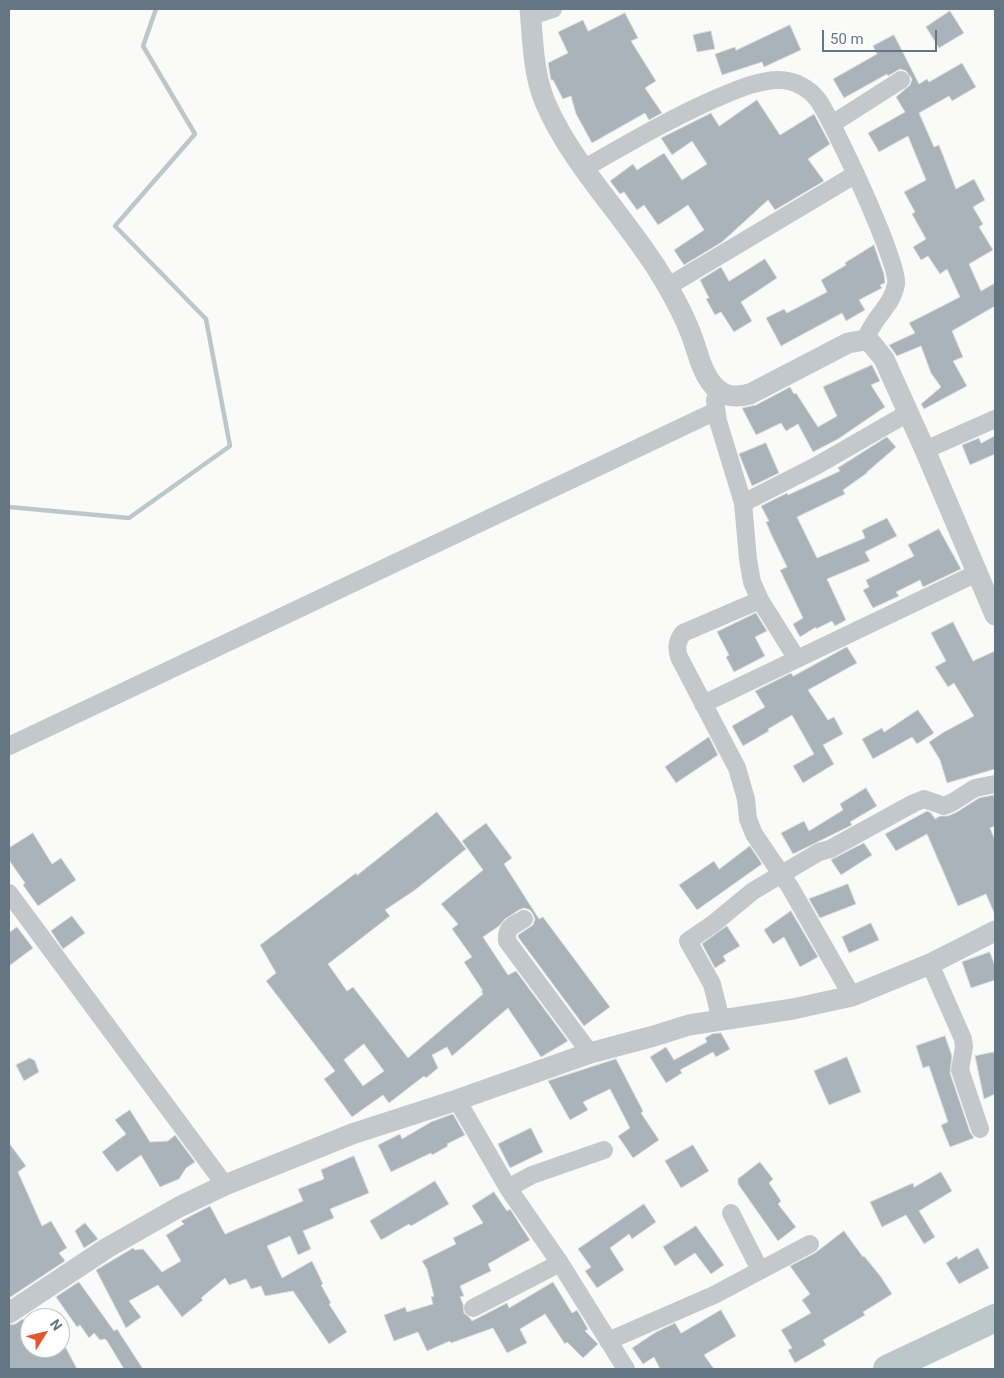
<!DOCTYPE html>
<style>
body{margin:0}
#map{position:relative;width:1004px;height:1378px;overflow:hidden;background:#fafaf8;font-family:Roboto,sans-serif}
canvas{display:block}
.frame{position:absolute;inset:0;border:10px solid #657683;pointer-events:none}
.north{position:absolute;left:20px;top:1308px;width:50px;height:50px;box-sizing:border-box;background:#fff;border:1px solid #c1c8cd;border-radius:50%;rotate:54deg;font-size:14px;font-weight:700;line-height:20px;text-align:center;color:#657683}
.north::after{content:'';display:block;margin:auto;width:18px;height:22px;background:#e4572e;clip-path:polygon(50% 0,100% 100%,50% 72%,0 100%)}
.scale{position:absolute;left:822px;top:30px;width:115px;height:22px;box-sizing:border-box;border:2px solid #657683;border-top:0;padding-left:6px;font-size:15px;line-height:18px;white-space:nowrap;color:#657683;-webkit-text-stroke:4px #fff;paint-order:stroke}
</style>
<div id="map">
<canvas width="1004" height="1378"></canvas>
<div class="frame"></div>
<div class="north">N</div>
<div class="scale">50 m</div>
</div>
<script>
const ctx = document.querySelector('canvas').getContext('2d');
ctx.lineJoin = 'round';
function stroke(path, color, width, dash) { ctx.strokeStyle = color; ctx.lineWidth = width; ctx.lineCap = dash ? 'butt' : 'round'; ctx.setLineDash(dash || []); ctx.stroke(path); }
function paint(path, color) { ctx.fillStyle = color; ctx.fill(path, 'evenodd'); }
stroke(new Path2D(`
 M9,507L129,518L230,446L206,319L115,226L195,134L143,46L156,9`), '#bbc7cb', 4.5);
stroke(new Path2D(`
 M887,1369L995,1318`), '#bbc7cb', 28);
const building = new Path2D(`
 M950,11L964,33L939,48L926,27Z
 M625,13L638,38L631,41L656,81L645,88L662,113L649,120L645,113L592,143L576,114L571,96L563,99L553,80H551L548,63L568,53L558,32L583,20L588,31Z
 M790,25L801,50L764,67L762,62L722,75L715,54L735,47L736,50Z
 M711,31L715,49L697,52L693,35Z
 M894,35L919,84L927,79L929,82L962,63L976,87L952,101L949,96L919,113L934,147L939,145L956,189L974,179L985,200L973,207L983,224L979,227L993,250L969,264L981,291L995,283V306L952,331L963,357L953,361L967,386L924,409L921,404L941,387L931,373L921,346L897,356L889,345L915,333L909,323L960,297L947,269L940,274L928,256L921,260L913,247L926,239L912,214L915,212L904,192L926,180L908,136L879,152L868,133L905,112L896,97L910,85L912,79L906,71L900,69L888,76L887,74L844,98L833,79L877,54L873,46Z
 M757,100L780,135L814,114L830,144L808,159L824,181L775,210L768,200L722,242L684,265L674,250L704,230L688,205L658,225L644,205L637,210L624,192L620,194L610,181L633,164L637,170L664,153L682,180L707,164L692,141L672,155L661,138L711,113L719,126Z
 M874,245L884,274L885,283L880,285L882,288L859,300L865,310L846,321L842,313L781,346L766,318L784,309L787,313L827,292L821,280L846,265L845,263Z
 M765,259L777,278L741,302L752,321L734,332L721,312L715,315L706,299L709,298L700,280L721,267L729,281Z
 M872,365L880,381L871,385L885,407L838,439L813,452L798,424L786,431L781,423L756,435L742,408L756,405L790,387L794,394L796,393L818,427L837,416L823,387Z
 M995,436V454L970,465L962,445L979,438L981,443Z
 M887,437L896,447L867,472V473L843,490L845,494L797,517L817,558L865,538L862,530L887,518L897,536L865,552L870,561L827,579L846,620L835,626L832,621L816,629V627L800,637L793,624L803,618L780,570L787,567L772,536L766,522L769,521L761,506L787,493L788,495L840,471L838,468Z
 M766,443L779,473L752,486L739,454Z
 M939,529L961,569L923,587L920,580L896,592L899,596L873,608L863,590L869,587L866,580L914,556L908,545Z
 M756,613L767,631L755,637L765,656L734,672L726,657L729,655L717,632Z
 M953,622L973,661L995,651V769L947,783L940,760L929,742L944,732L974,716L954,683L948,687L935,667L946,661L931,633Z
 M847,647L857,663L808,690L828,720L834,717L843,734L823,745L834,764L803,783L793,766L814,754L792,715L768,729L769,731L743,746L732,726L765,707L755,691L791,673L793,676Z
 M918,710L934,733L917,744L912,737L873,759L862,739L882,728L884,732Z
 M709,737L718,755L676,783L665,767Z
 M866,788L877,806L850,822L852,825L793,854L781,833L804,821L809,831L843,810L840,804Z
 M995,795V826L990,828L995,840V915L986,894L958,906L927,834L896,851L885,834L927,811L931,813L935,819L940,816H948L957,812L979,798Z
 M437,812L466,849L415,890L385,910L390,916L328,964L347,991L353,987L408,1058L483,994L481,991H483L464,962L472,957L452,929L458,924L441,904L483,870L462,841L486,823L512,858L504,864L539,919L543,917L610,1007L584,1026L518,937V935L533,925L535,919L533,914L530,910L524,908L519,910L505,919L499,926L483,937L508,975L516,971L568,1041L541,1057L508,1008L452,1056L447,1047L432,1055L438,1068L426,1078L424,1076L389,1103L383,1095L352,1117L324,1079L335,1071L266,981L276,973L260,945L356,873L357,875ZM364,1044L384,1071L363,1086L344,1060Z
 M33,833L52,864L61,858L76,880L38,906L23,885L25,883L9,860V848Z
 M864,843L872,855L841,875L831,860Z
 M750,846L762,864L697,910L679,885L714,861L719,869Z
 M848,884L856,904L820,918L809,899Z
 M791,911L818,957L800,967L784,937L773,944L764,930Z
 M72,916L85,933L63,949L51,931Z
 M871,923L879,940L849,953L842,937Z
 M727,926L740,946L723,956L726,961L715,968L702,944Z
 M17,927L33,948L9,966V933Z
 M990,952L995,966V980L971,988L962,962Z
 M721,1033L730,1049L716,1057L713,1052L680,1070L682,1073L666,1083L650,1057L666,1047L674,1060L707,1042L705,1038L712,1034Z
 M945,1036L952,1056L950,1073L970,1132L974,1138L950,1147L941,1125L948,1122L929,1066L923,1068L916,1046Z
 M995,1052V1094L984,1099L975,1056Z
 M847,1057L861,1092L829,1105L814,1071Z
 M30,1058L35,1061L39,1072L24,1081L16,1065Z
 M616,1059L643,1111L641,1113L659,1140L633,1158L618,1136L630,1128L610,1089L583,1102L588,1110L570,1120L548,1081Z
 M130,1110L150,1142L168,1141L175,1135L195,1162L186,1168L179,1179L160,1187L141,1155L117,1172L102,1152L126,1134L115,1120Z
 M453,1114L465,1135L447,1144L448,1146L432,1155L431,1153L391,1172L378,1145L400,1134L402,1139L431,1122Z
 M531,1128L543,1152L510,1168L498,1144Z
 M9,1143L26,1166L18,1172L42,1226L51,1221L67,1248L59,1253L65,1261L9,1298Z
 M693,1145L709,1171L681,1188L665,1161Z
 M354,1156L369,1193L330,1209L334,1218L303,1231L311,1249L298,1255L290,1236L267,1246L282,1278L312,1261L323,1284L321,1285L331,1303L329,1304L347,1332L329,1344L293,1291L265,1296L261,1286L251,1289L246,1279L229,1285L225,1278L201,1298L203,1300L182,1317L158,1285L129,1301L141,1317L126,1328L96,1270L133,1248L135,1250L143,1249L162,1272L181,1261L166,1235L184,1224L181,1221L210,1206L225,1234L303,1201L298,1189L324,1179L321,1170Z
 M760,1162L773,1179L769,1183L781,1201L778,1204L796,1227L778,1241L738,1184V1179Z
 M941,1172L952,1191L919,1211L935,1237L924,1244L906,1215L882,1227L870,1202L913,1183L914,1187Z
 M435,1181L449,1204L411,1226L409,1224L381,1240L370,1221Z
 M494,1192L507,1211L510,1209L530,1240L488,1264L491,1271L460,1286L464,1296L460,1297L463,1304L464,1313L470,1318L472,1321L507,1303L509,1308L553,1282L572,1313L577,1310L588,1329L585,1331L598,1344L583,1358L567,1342L565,1344L545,1314L520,1329L527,1343L507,1353L493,1328L451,1343L450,1341L427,1351L418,1332L394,1341L384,1315L405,1307L407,1312L433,1304L431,1297L434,1296L427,1269L422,1261L456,1244L453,1238L483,1223L472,1206Z
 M644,1204L656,1222L632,1239L629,1234L610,1248L624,1270L597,1288L585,1271L591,1267L578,1249Z
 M85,1223L98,1239L84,1248L75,1231Z
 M696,1226L724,1265L711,1274L695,1253L675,1266L663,1247Z
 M844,1231L863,1257L864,1256L881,1277L892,1294L863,1312L865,1315L823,1340L826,1345L795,1363L788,1350L792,1348L781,1330L811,1313L802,1300L810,1294L790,1266L815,1253Z
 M978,1248L989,1268L959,1284L946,1263L957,1256L958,1259Z
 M79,1282L114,1331L117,1329L143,1369H124L107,1341L105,1339L100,1340L94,1333L89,1338L80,1325L77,1327L56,1297Z
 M721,1310L736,1336L704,1355L714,1369H660L654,1357L643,1364L632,1348L656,1332L675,1323L681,1333Z
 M23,1319L30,1330V1348H66L77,1369H9V1325L15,1324Z`);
paint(building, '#aab3b9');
stroke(building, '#dcdcda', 1);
stroke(new Path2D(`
 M531,16L553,9
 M832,124L901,80
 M583,169C627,144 671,118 717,98C736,90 758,80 779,80C794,80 809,88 818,100C833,121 900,265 896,284C894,298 884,309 876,320C872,326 868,333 865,340
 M667,287L856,174
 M715,400L718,421L743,503L748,559L752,582L760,600L683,633C677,641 676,647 679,657L737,768L746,799L748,819L754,834L790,887L852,996
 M925,450L995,419
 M743,503L816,466L908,413
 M797,659L977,573
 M703,704L797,659L760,600
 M9,746L716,411
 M9,893L225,1185
 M524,919C513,926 506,926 507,941L590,1053
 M930,964L963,1039L964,1047L960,1070L980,1129
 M718,1019V1008L712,984L688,941L713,924L753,891L819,852L830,849L914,803L924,799L944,806L953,802L975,788L995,784
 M457,1100L508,1188L560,1263L626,1369
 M508,1188L532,1175L604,1150
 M731,1213L760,1270
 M473,1308L560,1263
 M608,1341L714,1295L810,1244`), '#c3c8cc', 18);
stroke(new Path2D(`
 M530,9C533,40 533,73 545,102C572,165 623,214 659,272C670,290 681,309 689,329C697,347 700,370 713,385C723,397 735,398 750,394L848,343L865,340L871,343L884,359L925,450L995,615
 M9,1313L107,1248L179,1207L225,1185L352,1134L457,1100L590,1053L654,1036L689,1025L793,1009L852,996L930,964L995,931`), '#c3c8cc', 21);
</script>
